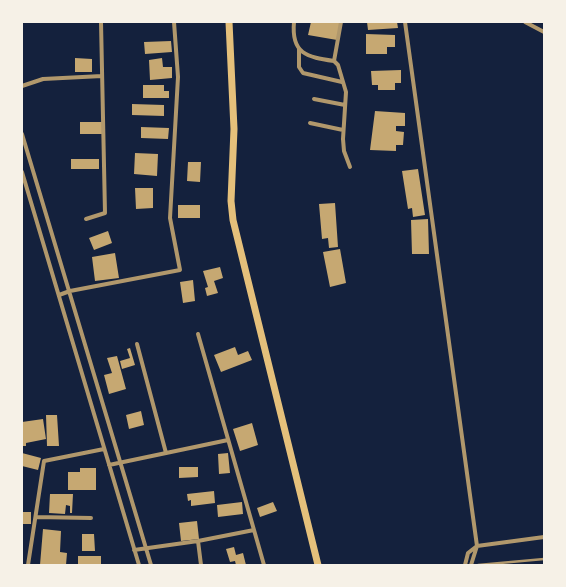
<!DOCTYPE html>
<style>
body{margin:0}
#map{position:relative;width:566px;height:587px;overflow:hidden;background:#14213d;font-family:"Roboto Condensed",sans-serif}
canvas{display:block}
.frame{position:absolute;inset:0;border:23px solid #f6f1e7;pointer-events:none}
</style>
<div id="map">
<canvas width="566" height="587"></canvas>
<div class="frame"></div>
</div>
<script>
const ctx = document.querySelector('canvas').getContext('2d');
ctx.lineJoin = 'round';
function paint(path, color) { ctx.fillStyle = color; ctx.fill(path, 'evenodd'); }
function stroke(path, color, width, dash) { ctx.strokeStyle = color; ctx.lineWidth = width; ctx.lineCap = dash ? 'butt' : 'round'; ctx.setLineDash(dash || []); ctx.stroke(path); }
paint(new Path2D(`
 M311,22H342L337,40L308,35Z
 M367,22H397L398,28L368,30Z
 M366,34L395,35V47H387V54H366Z
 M171,41L172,52L145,54L144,42Z
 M75,58L92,59V72H75Z
 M162,58L163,67H172V78L150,80L149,60Z
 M401,70V83H395V90H378V85H372L371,71Z
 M143,85H164V91H169V98H143Z
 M132,104L164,105V116L132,115Z
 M375,111L405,113V126H396V131L404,132L403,145H396V151L370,150Z
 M80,122H102V134H80Z
 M141,127L169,128L168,139L141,138Z
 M135,153L158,154L157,176L134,174Z
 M71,159H99V169H71Z
 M188,162H201L200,182L187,181Z
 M418,169L425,215L413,217L412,208L408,209L402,171Z
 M135,188H153V208L136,209Z
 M335,203L338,247L329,248L328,238L322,239L319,204Z
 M178,205H200V218H178Z
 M428,219L429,254H412L411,220Z
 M108,231L112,243L94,250L89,238Z
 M340,249L346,283L330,287L323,252Z
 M115,253L119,278L95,281L92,257Z
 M220,267L223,278L214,281L218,293L207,296L205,288L208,287L203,271Z
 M193,280L195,301L183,303L180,282Z
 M235,347L238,355L248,351L252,360L221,372L214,355Z
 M130,348L135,365L122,369L120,361L130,358L127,349Z
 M117,356L126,389L109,394L104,375L112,373L107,358Z
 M141,411L144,425L129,429L126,415Z
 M46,415H57L59,446H47Z
 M43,419L46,439L26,443V446H22V422Z
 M252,423L258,445L240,451L233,429Z
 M22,453L41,458L38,470L22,466Z
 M228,453L230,473L219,474L218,454Z
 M179,467H198V477L179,478Z
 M80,468H96V490H68V472H80Z
 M214,491L215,503L191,506V500L188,501L187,494Z
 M50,494H73L72,513H70V506L66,505L65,514L49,513Z
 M242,502L243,514L218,517L217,505Z
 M273,502L277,511L260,517L257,508Z
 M22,512H31V524H22Z
 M197,521L199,539L181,541L179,523Z
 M43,529L61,531L60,552L67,553L66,565H40Z
 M82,534H94L95,551H82Z
 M234,547L236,555L243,553L246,565H236L235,561L230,562L226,549Z
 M78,556H101V565H78Z`), '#c6a872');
stroke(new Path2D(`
 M478,565L544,559`), '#b1986c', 2.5);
stroke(new Path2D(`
 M294,22C291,54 307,57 334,61L338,65L346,92L343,139L344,151L350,167
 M405,22L477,546L471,565
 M525,22L544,32
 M299,49V67L303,73L342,82
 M334,61L341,22
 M22,86L43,79L102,76
 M314,99L345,105
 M310,123L343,130
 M22,134L151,565
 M22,172L139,565
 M86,219L105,213L101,22
 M59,295L70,291L180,270L170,218L178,77L174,22
 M198,334L264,565
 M137,344L166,453
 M109,465L228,440
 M36,517L91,518
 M198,541L201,565
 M134,550L198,541L254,530
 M28,565L44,461L104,449
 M465,565L468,553L477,546L544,537`), '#b1986c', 4);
stroke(new Path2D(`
 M229,22L234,129L231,201L233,220L318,565`), '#e5c07b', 7);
</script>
